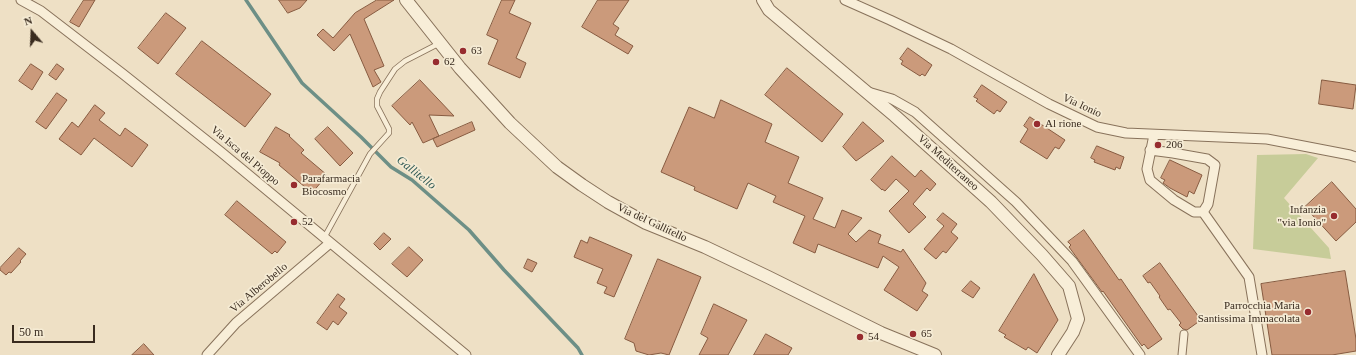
<!DOCTYPE html>
<style>
body{margin:0}
#map{position:relative;width:1356px;height:355px;overflow:hidden;background:#eee0c5;font-family:"Times New Roman",serif}
canvas{display:block}
.north{position:absolute;left:12px;top:12px;width:40px;height:40px;-webkit-text-stroke:3px #f5ebd4;paint-order:stroke;rotate:341deg;font-size:11px;font-weight:700;line-height:16px;text-align:center;color:#392b1f}
.north::after{content:'';display:block;margin:auto;width:14px;height:18px;background:#392b1f;clip-path:polygon(50% 0,100% 100%,50% 72%,0 100%)}
.scale{position:absolute;left:12px;top:325px;width:83px;height:18px;box-sizing:border-box;border:2px solid #392b1f;border-top:0;padding-left:5px;font-size:12px;line-height:14px;white-space:nowrap;color:#392b1f;-webkit-text-stroke:3px #f5ebd4;paint-order:stroke}
</style>
<div id="map">
<canvas width="1356" height="355"></canvas>
<div class="north">N</div>
<div class="scale">50 m</div>
</div>
<script>
const ctx = document.querySelector('canvas').getContext('2d');
ctx.lineJoin = 'round';
function paint(path, color) { ctx.fillStyle = color; ctx.fill(path, 'evenodd'); }
function stroke(path, color, width, dash) { ctx.strokeStyle = color; ctx.lineWidth = width; ctx.lineCap = dash ? 'butt' : 'round'; ctx.setLineDash(dash || []); ctx.stroke(path); }
function write(font, color, halo, rows, align = 'center') {
  ctx.font = font + ' "Times New Roman",serif'; ctx.lineWidth = 3.5; ctx.setLineDash([]); ctx.textBaseline = 'middle'; ctx.strokeStyle = halo; ctx.fillStyle = color; for (const [text, x, y, turn = 0] of rows) {
    ctx.save(); ctx.translate(x, y); ctx.rotate((+turn || 0) * Math.PI / 180); ctx.textAlign = isNaN(turn) ? turn : align; if (halo) ctx.strokeText(text, 0, 0); ctx.fillText(text, 0, 0); ctx.restore();
  }
}
paint(new Path2D(`
 M1306,154L1318,158L1284,198L1329,248L1331,259L1253,249L1257,155Z`), '#c7cc99');
stroke(new Path2D(`
 M246,0L302,83L361,137L391,167L412,180L469,230L504,270L578,348L582,355`), '#6d8f86', 3.5);
const building = new Path2D(`
 M84,0H95L79,27L70,22Z
 M279,0H307L300,8L288,13Z
 M377,0H394L364,19L384,66L374,70L381,82L373,87L350,34L334,51L317,35L323,29L333,38L355,13Z
 M502,0H515L509,13L531,23L516,58L526,63L520,78L488,64L498,40L487,35Z
 M598,0H629L613,24L619,28L615,35L633,46L628,54L582,27Z
 M166,13L186,28L158,64L138,48Z
 M202,41L271,94L245,127L176,74Z
 M908,48L932,65L925,76L922,74L920,76L901,64L903,61L900,59Z
 M31,64L43,72L32,90L19,81Z
 M57,64L64,69L56,80L49,75Z
 M787,68L843,114L822,142L765,95Z
 M420,80L454,116L429,115L439,136L423,143L412,122L410,125L392,106Z
 M1322,80L1356,85L1353,109L1319,104Z
 M982,85L1007,102L1000,112L997,110L994,114L976,101L978,99L974,97Z
 M57,93L67,100L46,129L36,122Z
 M721,100L772,124L765,142L799,157L788,183L823,198L813,219L835,228L842,210L862,218L848,234L856,242L869,230L881,235L878,243L901,252L903,249L926,283L922,291L928,295L917,311L884,290L899,267L883,256L878,268L818,244L815,253L793,243L805,216L773,202L776,196L748,183L737,209L694,190L695,187L661,172L689,107L714,118Z
 M95,105L105,113L99,120L120,136L125,128L148,145L132,167L94,138L81,155L59,139L72,122L78,127Z
 M1030,117L1065,140L1059,149L1055,147L1047,159L1020,142L1028,129L1024,126Z
 M472,122L475,130L437,147L433,139Z
 M863,122L884,141L856,161L843,147Z
 M276,127L290,135L289,136L304,150L301,153L327,175L312,193L279,165L280,163L260,152Z
 M328,127L353,153L340,166L315,139Z
 M1097,146L1124,157L1120,169L1116,167L1115,170L1094,162L1095,160L1091,158Z
 M892,156L915,177L921,170L936,184L930,191L927,188L913,204L926,217L909,233L889,211L909,191L896,179L885,191L882,189V190L871,180Z
 M1170,160L1202,175L1194,194L1189,191L1187,197L1170,188L1163,183L1165,180L1161,178Z
 M1332,182L1356,209V222L1336,241L1305,207Z
 M237,201L286,242L277,253L275,251L272,254L225,215Z
 M943,213L957,224L951,232L958,238L946,253L943,251L936,259L924,249L944,226L937,220Z
 M1084,230L1119,280L1121,279L1162,339L1148,349L1144,344L1142,346L1103,291L1102,292L1069,247L1071,245L1068,242Z
 M384,233L391,239L380,250L374,244Z
 M590,237L632,255L614,297L604,293L607,287L597,283L603,269L574,257L581,240L587,243Z
 M409,247L423,260L407,277L392,264Z
 M19,248L26,254L20,261L21,262L11,273L9,272L6,275L0,270V268Z
 M528,259L537,263L532,272L524,268Z
 M658,259L701,277L669,355L661,353L649,355L636,351L634,343L625,339Z
 M1160,263L1201,320L1187,330L1183,329L1179,325L1181,323L1170,309L1168,310L1159,297L1160,296L1150,282L1148,283L1143,276Z
 M1345,271L1356,339V351L1332,355H1272L1261,284Z
 M1034,274L1058,320L1037,353L1028,347L1026,350L1004,337L1006,335L999,331Z
 M971,281L980,288L973,298L962,291Z
 M338,294L345,299L339,307L347,313L338,325L333,321L327,330L317,323Z
 M714,304L747,320L728,355H699L708,338L701,334Z
 M766,334L792,348L788,355H754Z
 M144,344L154,355H132Z`);
paint(building, '#cb9a7b');
stroke(building, '#875b41', 1);
const service = new Path2D(`
 M324,238L370,154L389,133V129L377,106V99L380,92L395,69L405,61L438,44`);
const pedestrian = new Path2D(`
 M1182,355L1184,334`);
const minor = new Path2D(`
 M21,0L41,11L123,74L221,152L466,355
 M845,0L890,20L951,49L1049,104L1097,127L1126,133L1267,139L1350,155L1356,157
 M868,92L892,99L915,112L1016,202L1072,261L1140,355
 M1150,150L1173,153L1207,159L1215,165L1208,204L1203,212H1194L1174,200L1150,180L1147,169L1154,135
 M1203,212L1249,277L1262,355
 M207,355L236,323L330,243`);
const tertiary = new Path2D(`
 M406,0L460,68L510,123L557,167L582,185L608,202L646,223L705,247L768,277L881,333L935,355
 M763,0L769,10L895,116L991,202L1042,255L1069,286L1078,319L1073,332L1058,355`);
stroke(service, '#88725b', 6);
stroke(pedestrian, '#88725b', 9);
stroke(minor, '#88725b', 11);
stroke(tertiary, '#88725b', 14);
stroke(service, '#f8eed8', 4.5);
stroke(pedestrian, '#f8eed8', 7);
stroke(minor, '#f8eed8', 9);
stroke(tertiary, '#f8eed8', 12);
for (const [x, y, r, color] of [
 [463,51,4,"#972c2f"],
 [436,62,4,"#972c2f"],
 [1037,124,4,"#972c2f"],
 [1158,145,4,"#972c2f"],
 [294,185,4,"#972c2f"],
 [1334,216,4,"#972c2f"],
 [294,222,4,"#972c2f"],
 [1308,312,4,"#972c2f"],
 [913,334,4,"#972c2f"],
 [860,337,4,"#972c2f"]
]) { const dot = new Path2D(); dot.arc(x, y, r, 0, 2 * Math.PI); ctx.fillStyle = color; ctx.fill(dot); stroke(dot, '#f5ebd4', 1.5); }
write('11px', '#392b1f', '#f5ebd4', [
 ["63",471,51],
 ["62",444,62],
 ["Al rione",1045,124],
 ["206",1166,145],
 ["Parafarmacia",302,179],
 ["Biocosmo",302,192],
 ["Infanzia",1326,210,"right"],
 ["\"via Ionio\"",1326,223,"right"],
 ["52",302,222],
 ["Parrocchia Maria",1300,306,"right"],
 ["Santissima Immacolata",1300,319,"right"],
 ["65",921,334],
 ["54",868,337]
], 'left');
write('11px', '#392b1f', '#f5ebd4', [
 ["Via Ionio",1082,106,25],
 ["Via Isca del Pioppo",245,156,40],
 ["Via Mediterraneo",948,163,42],
 ["Via del Gallitello",652,223,25],
 ["Via Alberobello",259,288,-40]
]);
write('italic 12px', '#2e5854', '#f5ebd4', [
 ["Gallitello",416,173,38]
]);
</script>
